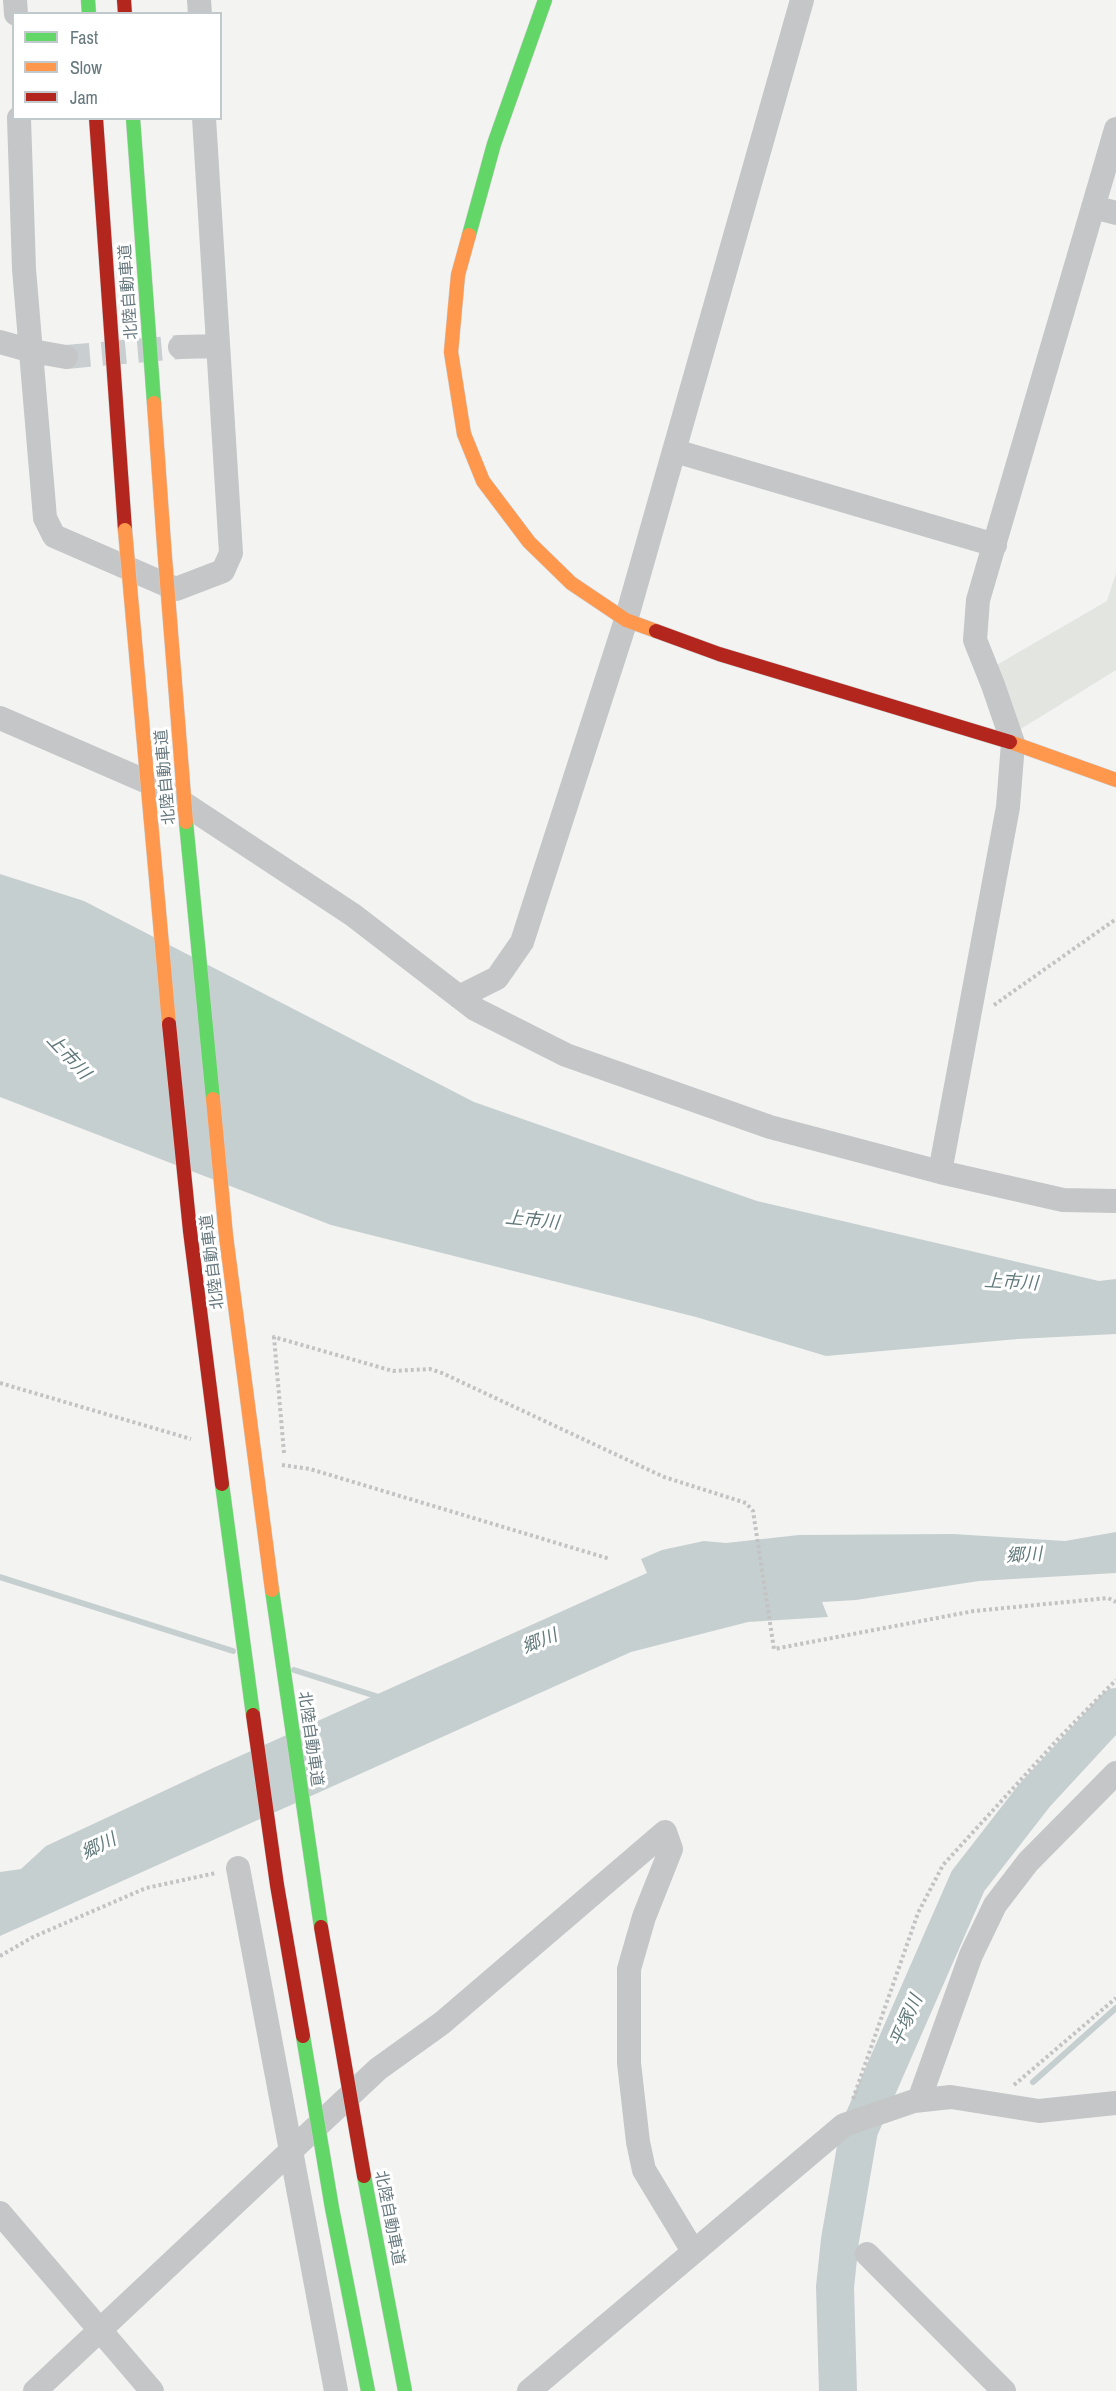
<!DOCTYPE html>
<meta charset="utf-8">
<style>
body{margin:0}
#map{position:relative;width:1116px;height:2391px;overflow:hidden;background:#f3f3f2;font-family:"Archivo Narrow",sans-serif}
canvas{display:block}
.legend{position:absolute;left:12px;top:12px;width:210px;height:108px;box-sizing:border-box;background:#fff;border:2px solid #c2c9cc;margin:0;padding:8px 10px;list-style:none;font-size:18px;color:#67797f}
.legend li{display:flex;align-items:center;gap:12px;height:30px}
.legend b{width:30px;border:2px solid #c2c9cc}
</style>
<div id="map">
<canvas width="1116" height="2391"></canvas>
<ul class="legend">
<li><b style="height:8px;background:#63d668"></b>Fast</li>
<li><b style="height:8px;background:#ff974d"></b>Slow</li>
<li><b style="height:8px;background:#b3261e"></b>Jam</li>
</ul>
</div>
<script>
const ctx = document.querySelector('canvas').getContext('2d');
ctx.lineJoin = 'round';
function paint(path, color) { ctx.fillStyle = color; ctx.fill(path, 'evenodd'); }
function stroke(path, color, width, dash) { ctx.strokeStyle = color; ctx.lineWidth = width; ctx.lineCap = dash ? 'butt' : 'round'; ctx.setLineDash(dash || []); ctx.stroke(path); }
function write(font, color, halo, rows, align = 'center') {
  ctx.font = font + ' "Archivo Narrow","Noto Sans JP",sans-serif'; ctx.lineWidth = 6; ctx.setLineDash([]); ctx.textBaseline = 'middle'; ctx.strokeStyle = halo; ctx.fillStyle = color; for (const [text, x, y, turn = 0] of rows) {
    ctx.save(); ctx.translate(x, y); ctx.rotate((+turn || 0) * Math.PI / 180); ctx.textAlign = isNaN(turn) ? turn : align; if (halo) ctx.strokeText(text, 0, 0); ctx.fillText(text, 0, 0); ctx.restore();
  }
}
paint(new Path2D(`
 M1116,573V670L1019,730L981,674L1107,601Z`), '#e2e5e0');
paint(new Path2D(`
 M0,874L84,901L474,1102L757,1201L1099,1281L1116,1279V1334L1018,1339L826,1356L696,1317L331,1225L0,1097Z
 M1116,1532V1573L979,1581L856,1600L822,1602L828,1617L748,1622L631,1652L0,1936V1872L21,1869L46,1846L213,1768L647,1573L641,1559L662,1550L704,1541L726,1543L799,1535L953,1534L1065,1541Z`), '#c6cfd0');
stroke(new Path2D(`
 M0,1577L233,1651
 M294,1670L382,1698
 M1033,2082L1116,2008`), '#c6cfd0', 6);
stroke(new Path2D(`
 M838,2391L835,2287L840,2240L859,2130L968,1881L1034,1796L1116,1707`), '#c6cfd0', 38);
stroke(new Path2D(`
 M66,357L180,347`), '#c9ced0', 24, [24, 12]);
const fast = new Path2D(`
 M88,0L89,14
 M133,118L154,403
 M469,235L494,144L545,0`);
const slow = new Path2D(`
 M469,235L458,275L451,352L464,434L483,481L529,542L571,583L626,620L656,631
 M154,403L164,545
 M1010,742L1116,780`);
const jam = new Path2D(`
 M124,0L125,14
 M96,118L125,530
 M656,631L719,654L1010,742`);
stroke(fast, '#cecfcf', 15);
stroke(slow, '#cecfcf', 15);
stroke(jam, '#cecfcf', 15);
stroke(new Path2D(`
 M994,1005L1116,919
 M0,1383L191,1439
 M284,1453L274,1337L393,1371L430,1369L442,1373L664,1477L746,1503L753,1511L774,1649L974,1611L1108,1598L1116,1602
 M282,1465L310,1469L610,1559
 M0,1956L33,1937L146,1888L216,1873
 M1014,2085L1116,1998
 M853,2099L918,1913L943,1865L1058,1739L1116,1680`), '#c3c3c4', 4, [3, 3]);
stroke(new Path2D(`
 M15,0L16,14
 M199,0L200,14
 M19,118L24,269L45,518L54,536L176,589L223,571L231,553L204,118
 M1093,207L1116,213
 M0,342L32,351L66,357
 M180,347L218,346
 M675,451L995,545
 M0,718L159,787L353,915L475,1009L566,1055L770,1127L940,1172L1063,1200L1116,1201
 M459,997L497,978L522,942L626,620L802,0
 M940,1172L1008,807L1013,743L993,685L975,640L978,600L1116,129
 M238,1868L336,2391
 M919,2100L971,1955L995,1905L1028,1862L1116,1773
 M0,2213L152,2391
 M867,2254L1004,2391
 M35,2391L378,2069L442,2023L665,1832L671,1849L644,1917L629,1969V2063L638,2142L644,2170L693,2251
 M529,2391L844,2125L914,2101L951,2097L1039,2111L1116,2103`), '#c4c6c7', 24);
stroke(fast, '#63d668', 14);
stroke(slow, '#ff974d', 14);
stroke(jam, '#b3261e', 14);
const fastBridge = new Path2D(`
 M186,822L213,1099
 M222,1484L253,1715
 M272,1590L321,1927
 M303,2036L332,2208L368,2391
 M364,2176L405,2391`);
const slowBridge = new Path2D(`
 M125,530L169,1024
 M164,545L186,822
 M213,1099L226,1236L272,1590`);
const jamBridge = new Path2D(`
 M169,1024L190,1231L222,1484
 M253,1715L277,1885L303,2036
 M321,1927L364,2176`);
stroke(fastBridge, '#cfd0d0', 15, []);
stroke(slowBridge, '#cfd0d0', 15, []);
stroke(jamBridge, '#cfd0d0', 15, []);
stroke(fastBridge, '#63d668', 14);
stroke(slowBridge, '#ff974d', 14);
stroke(jamBridge, '#b3261e', 14);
write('16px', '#67797f', '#fff', [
 ["北陸自動車道",129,292,-94],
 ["北陸自動車道",166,777,-95],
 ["北陸自動車道",213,1262,-97],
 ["北陸自動車道",310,1739,82],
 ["北陸自動車道",389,2218,79]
]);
write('italic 18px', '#637a7c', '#fff', [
 ["上市川",68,1057,47],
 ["上市川",532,1221,6],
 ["上市川",1011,1283,3],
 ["郷川",1024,1556,-3],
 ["郷川",540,1642,-22],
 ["郷川",99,1847,-26],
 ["平塚川",907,2021,-66]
]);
</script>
